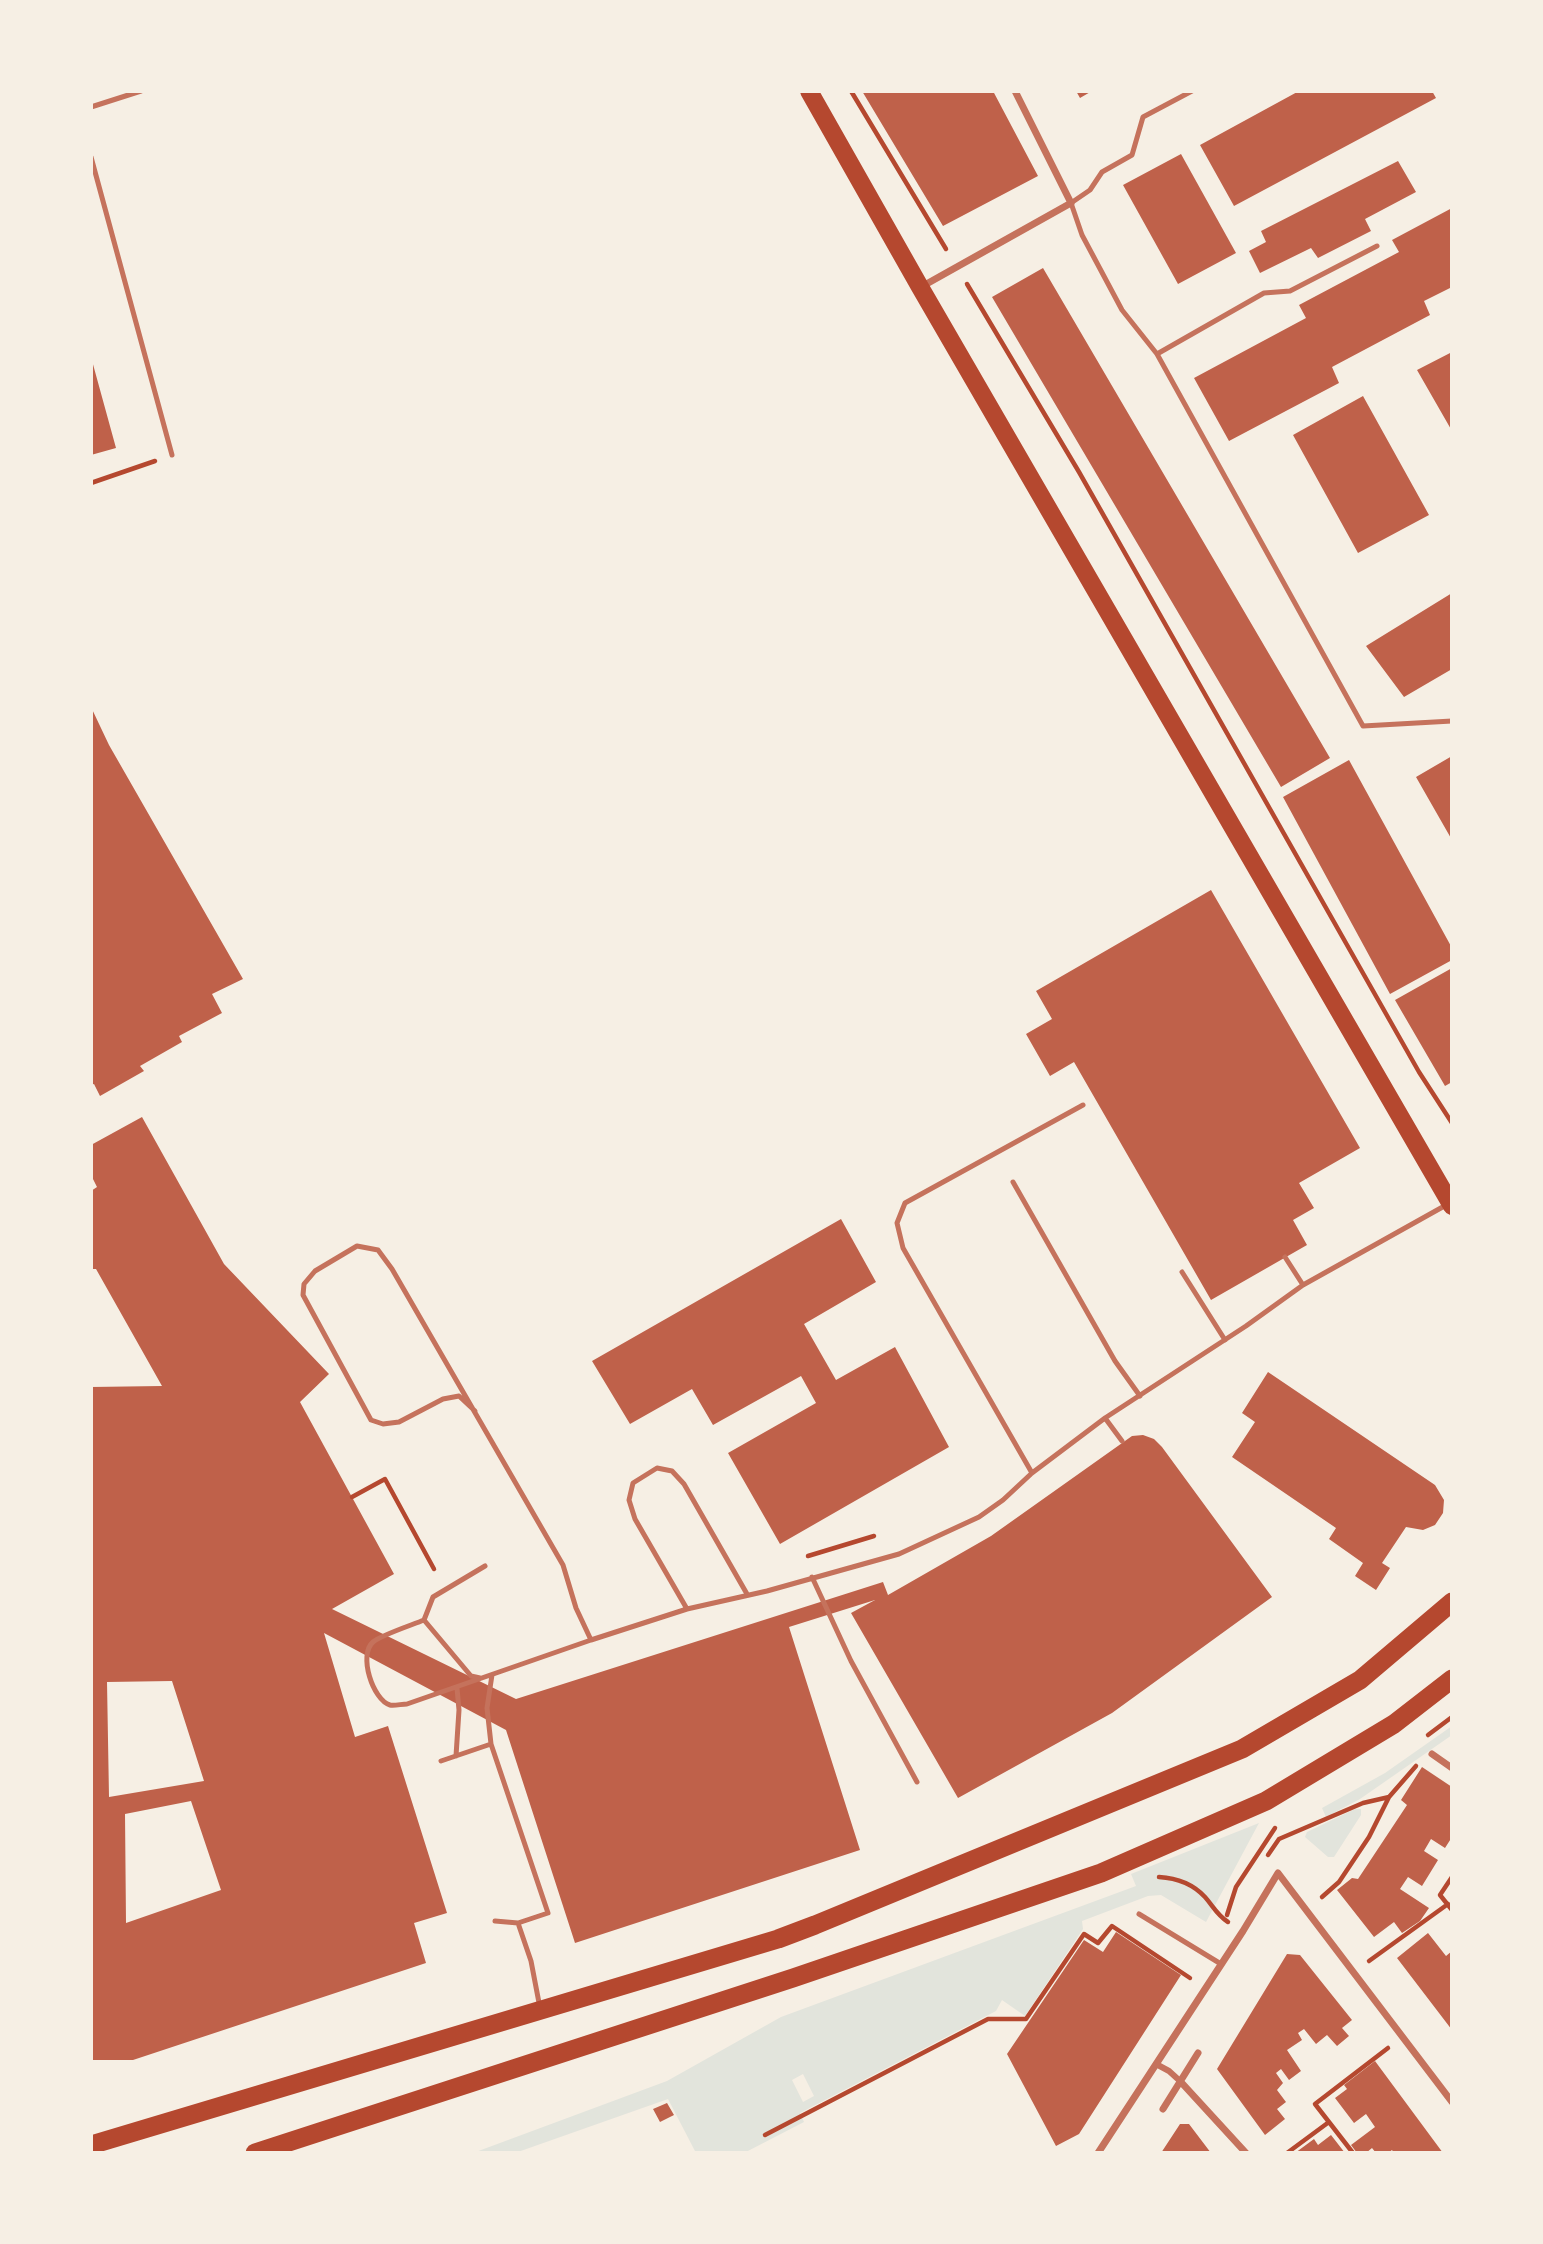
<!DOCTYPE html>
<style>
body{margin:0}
#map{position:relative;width:1543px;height:2244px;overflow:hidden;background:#f6efe4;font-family:"Open Sans",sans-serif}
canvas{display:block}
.frame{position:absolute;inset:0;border:93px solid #f6efe4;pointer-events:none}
</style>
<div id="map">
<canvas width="1543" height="2244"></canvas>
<div class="frame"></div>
</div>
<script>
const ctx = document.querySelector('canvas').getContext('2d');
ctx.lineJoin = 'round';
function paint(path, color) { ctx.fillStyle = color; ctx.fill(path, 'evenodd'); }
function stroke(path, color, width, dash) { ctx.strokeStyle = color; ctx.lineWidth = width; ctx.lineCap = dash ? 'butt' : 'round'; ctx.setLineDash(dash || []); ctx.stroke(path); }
paint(new Path2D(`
 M1452,1726V1735L1360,1799L1326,1817L1322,1808L1385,1773Z
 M1355,1809H1361V1815L1334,1857H1328L1305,1837L1307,1832Z
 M1259,1823L1206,1922L1161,1895L1148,1896L1082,1921L1083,1929L1025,2016L1002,2000L996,2011L800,2113L804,2122L744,2153H696L668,2099L515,2153H473L667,2081L781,2017L1136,1886L1131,1874ZM803,2074L814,2096L803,2102L792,2080Z`), '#e2e4dc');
paint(new Path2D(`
 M862,91H993L1038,176L943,226Z
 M1076,91H1092L1080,98Z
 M1299,91H1432L1436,98L1234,206L1200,145Z
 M1181,154L1236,253L1178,284L1123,185Z
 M1398,161L1416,192L1365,219L1371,231L1318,258L1311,248L1260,273L1249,251L1266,242L1261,231Z
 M1452,208V287L1424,301L1430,315L1332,367L1339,383L1229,441L1194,378L1306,318L1299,305L1399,252L1392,240Z
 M1043,268L1330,758L1281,787L992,297Z
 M1452,352V431L1417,370Z
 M91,357L116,448L91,455Z
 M1363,396L1429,515L1358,553L1293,435Z
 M1452,593V669L1404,697L1366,646Z
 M91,707L109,745L243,979L212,994L222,1013L179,1036L182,1042L140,1066L144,1071L100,1096L94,1084L91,1085Z
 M1452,756V840L1416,777Z
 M1349,760L1452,948V960L1390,994L1283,797Z
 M1211,890L1360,1148L1299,1183L1314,1208L1293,1220L1307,1245L1211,1300L1074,1062L1050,1076L1026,1034L1052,1019L1036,991Z
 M1452,968V1082L1445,1086L1395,1000Z
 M142,1117L224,1264L329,1374L300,1402L394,1574L332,1609L516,1699L883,1582L888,1595L991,1536L1132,1436L1143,1435L1154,1439L1162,1447L1272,1597L1112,1713L958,1798L851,1613L875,1600L789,1627L860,1850L575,1943L506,1730L324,1633L355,1737L388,1726L447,1913L414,1923L426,1963L133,2060H91V1387L162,1386L96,1269H91V1191L97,1187L91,1175V1145ZM172,1681L204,1781L109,1797L107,1682ZM191,1801L221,1890L126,1923L125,1814Z
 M841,1219L876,1282L804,1324L836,1380L895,1347L949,1447L780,1544L728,1453L816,1403L801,1376L713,1425L692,1389L630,1424L592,1361Z
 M1268,1372L1435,1485L1444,1500L1443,1513L1435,1525L1423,1530L1406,1527L1382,1563L1390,1568L1376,1590L1355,1576L1363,1563L1329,1539L1336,1528L1232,1457L1255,1422L1242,1413Z
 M1422,1767L1452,1787V1837L1445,1848L1431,1839L1424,1851L1438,1860L1422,1886L1408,1877L1400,1889L1429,1908L1420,1921L1402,1933L1394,1922L1374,1937L1337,1890L1352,1878L1358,1879L1407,1805L1401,1800Z
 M1116,1932L1181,1975L1079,2134L1056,2146L1007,2054L1084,1940L1103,1952Z
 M1428,1933L1446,1956L1452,1951V2030L1397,1958Z
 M1287,1954L1300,1955L1352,2020L1342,2028L1349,2036L1337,2046L1327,2035L1316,2044L1304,2029L1298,2033L1302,2040L1287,2050L1301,2071L1289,2080L1281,2069L1276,2073L1283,2083L1277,2090L1286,2102L1277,2109L1285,2119L1265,2135L1217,2069Z
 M1375,2061L1443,2153H1394L1392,2150L1388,2153H1376L1372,2148L1366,2153H1357L1351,2145L1375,2127L1366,2114L1354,2123L1335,2098L1347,2089L1344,2085Z
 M667,2103L674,2115L660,2122L653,2109Z
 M1180,2124H1189L1211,2153H1161Z
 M1331,2135L1345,2153H1295L1314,2139L1318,2145Z`), '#bf614a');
stroke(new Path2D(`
 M851,91L946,249
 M967,284L1079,472L1419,1072L1452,1123
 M91,483L155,461
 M352,1497L385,1479L434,1569
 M808,1556L874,1536
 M1428,1735L1452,1717
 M1268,1855L1279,1839L1363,1803L1389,1797
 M1159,1877C1177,1878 1192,1883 1205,1897C1213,1906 1217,1915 1228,1922
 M1452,1877L1440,1895L1452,1910
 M1322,1897L1339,1882L1369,1837L1389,1797L1416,1766
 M1227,1915L1236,1887L1275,1828
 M1369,1961L1448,1904
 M765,2135L988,2019H1026L1084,1934L1098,1943L1112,1926L1190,1978
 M1287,2153L1329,2122
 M1353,2153L1315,2104L1388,2048`), '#b5482f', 4.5);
stroke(new Path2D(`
 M1192,91L1143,117L1132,155L1102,172L1090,190L1071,203L1082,235L1122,310L1157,354L1363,726L1452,721
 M91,107L141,91
 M91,157L172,455
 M1157,354L1264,293L1290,291L1377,246
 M1013,1182L1115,1361L1140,1396
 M1285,1257L1303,1285
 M1182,1272L1225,1340
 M475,1411L459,1396L443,1399L399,1422L383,1424L371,1420L303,1295L304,1284L315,1271L357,1246L378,1250L392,1269L563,1565L576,1608L591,1640
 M1105,1418L1122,1441
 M1032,1473L903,1248L897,1223L905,1203L1083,1105
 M812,1577L851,1661L917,1782
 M747,1594L684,1484L672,1471L657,1468L633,1483L629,1500L635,1519L687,1609L767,1591L899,1554L979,1517L1003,1500L1032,1473L1105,1418L1246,1326L1303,1285L1448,1204
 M424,1620L433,1597L485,1566
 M492,1675L487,1708L491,1744L548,1913L518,1923L495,1921
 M480,1678L471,1676L424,1620C412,1625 381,1635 373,1642C358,1655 373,1700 390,1705C394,1706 402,1704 407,1704L591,1640L687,1609
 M456,1756L459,1710L457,1688
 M441,1761L491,1744
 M1139,1914L1221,1964
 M518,1923L531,1961L540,2008`), '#c5725c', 5);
stroke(new Path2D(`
 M1156,2064L1169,2071L1180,2081`), '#c5725c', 6);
stroke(new Path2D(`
 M921,287L1071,203L1015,91
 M1432,1754L1452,1768
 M1180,2081L1246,2153
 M1163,2109L1198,2053
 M1098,2153L1243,1931L1278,1873L1452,2102`), '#c5725c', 7);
stroke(new Path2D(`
 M809,91L920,287L1452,1206`), '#b5482f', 18);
stroke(new Path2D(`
 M91,2145L778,1939L815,1925L1242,1749L1360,1680L1452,1602
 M255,2153L793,1978L1101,1873L1266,1801L1394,1724L1452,1679`), '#b5482f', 19);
</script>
